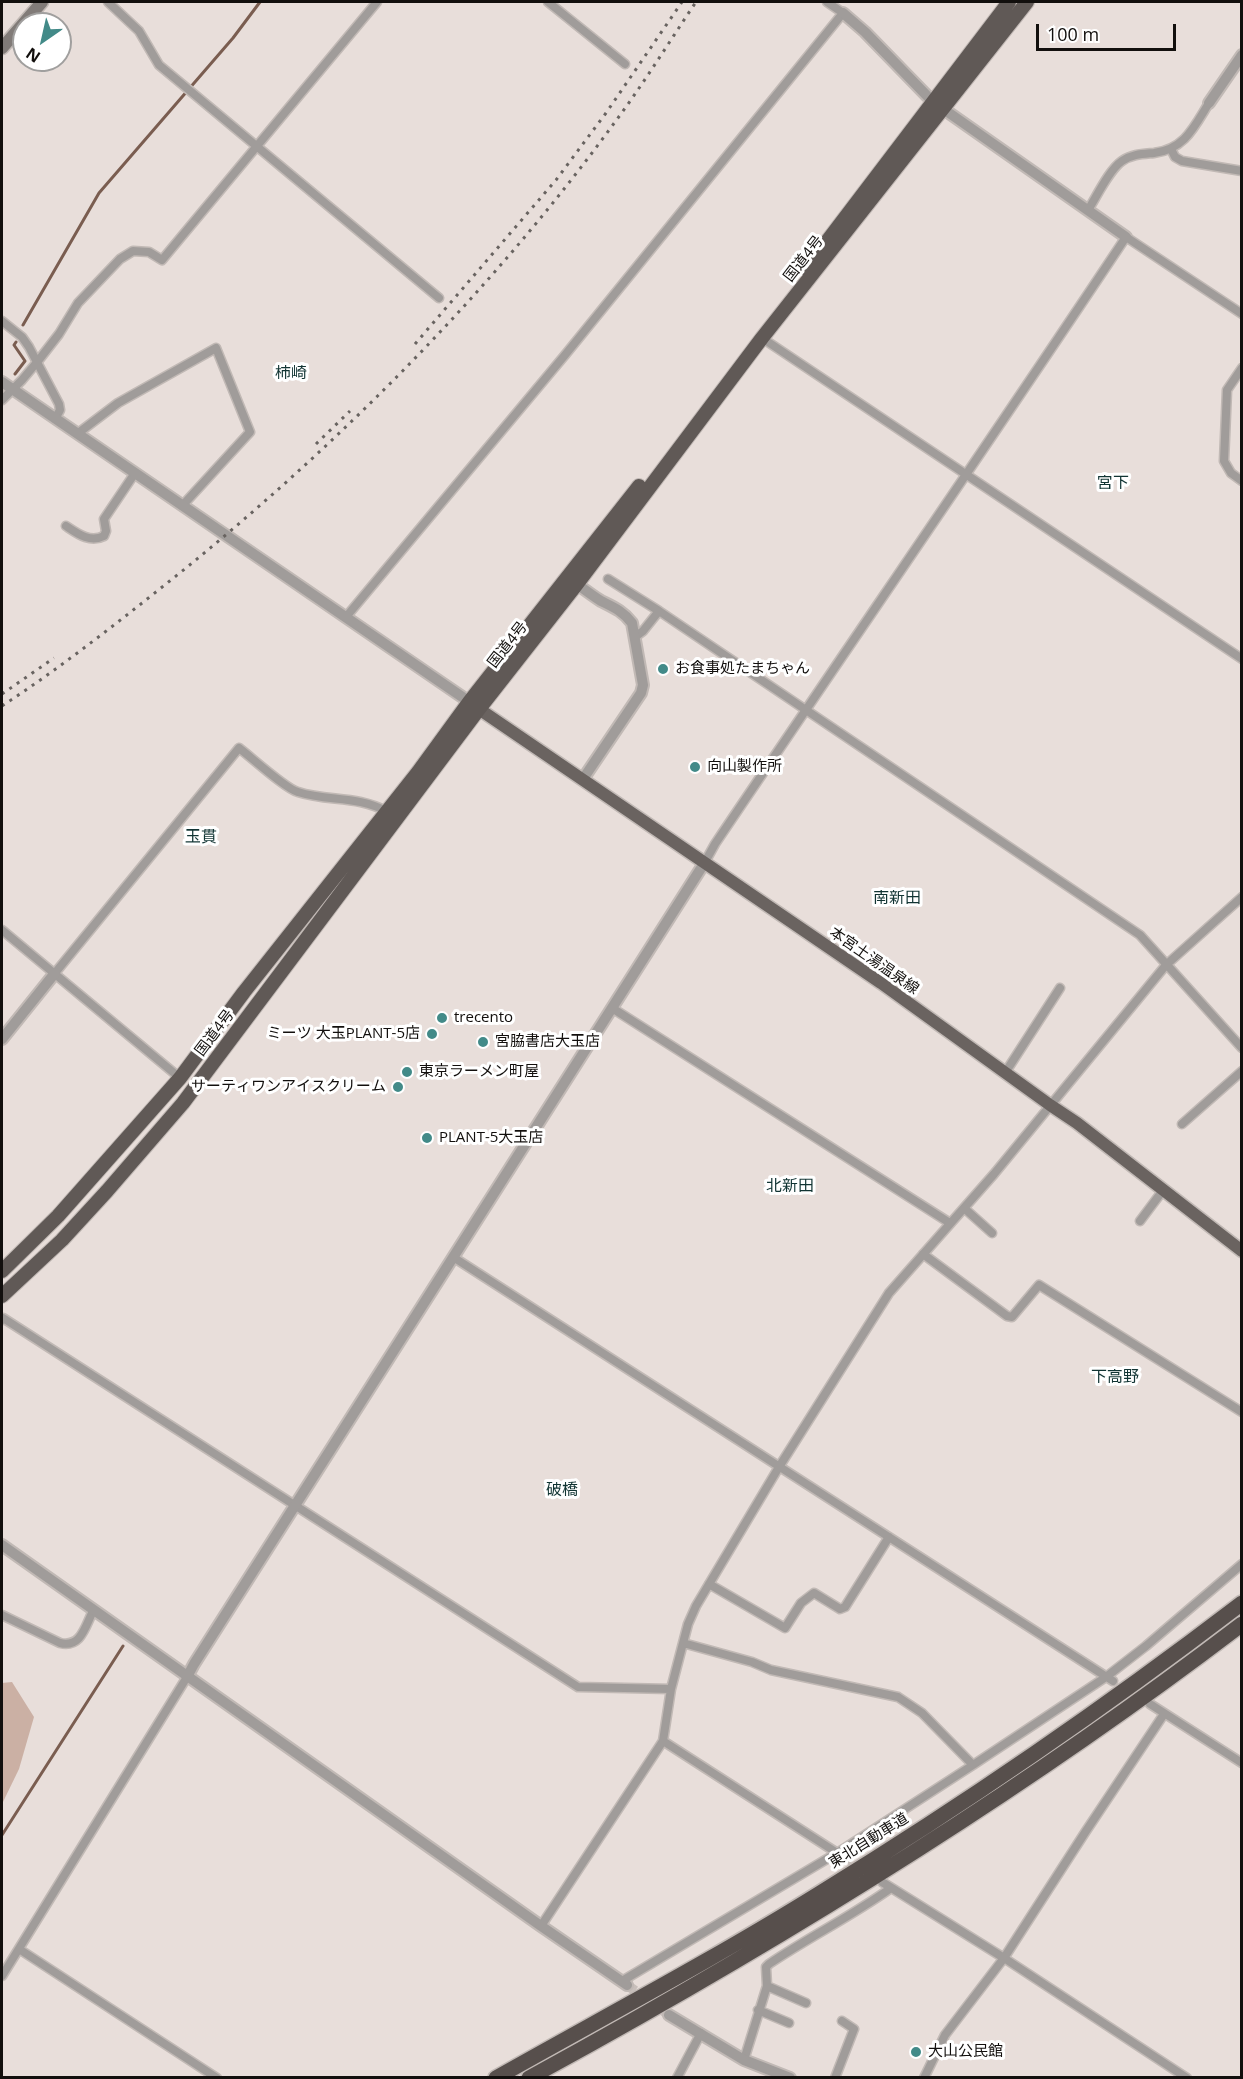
<!DOCTYPE html>
<meta charset="utf-8">
<style>
body{margin:0}
#map{position:relative;width:1243px;height:2079px;overflow:hidden;background:#e8deda;font-family:"Open Sans",sans-serif}
canvas{display:block}
.frame{position:absolute;inset:0;border:3px solid #120f0d;pointer-events:none}
.north{position:absolute;left:12px;top:12px;width:60px;height:60px;box-sizing:border-box;background:#fff;border:2px solid #a09f9e;border-radius:50%;rotate:214deg;font-size:16px;font-weight:700;line-height:24px;text-align:center;color:#120f0d}
.north::after{content:'';display:block;margin:auto;width:21px;height:27px;background:#428a88;clip-path:polygon(50% 0,100% 100%,50% 72%,0 100%)}
.scale{position:absolute;left:1036px;top:24px;width:140px;height:27px;box-sizing:border-box;border:3px solid #120f0d;border-top:0;padding-left:8px;font-size:18px;line-height:21px;white-space:nowrap;color:#120f0d;-webkit-text-stroke:4px #fff;paint-order:stroke}
</style>
<div id="map">
<canvas width="1243" height="2079"></canvas>
<div class="frame"></div>
<div class="north">N</div>
<div class="scale">100 m</div>
</div>
<script>
const ctx = document.querySelector('canvas').getContext('2d');
ctx.lineJoin = 'round';
function paint(path, color) { ctx.fillStyle = color; ctx.fill(path, 'evenodd'); }
function stroke(path, color, width, dash) { ctx.strokeStyle = color; ctx.lineWidth = width; ctx.lineCap = dash ? 'butt' : 'round'; ctx.setLineDash(dash || []); ctx.stroke(path); }
function write(font, color, halo, rows, align = 'center') {
  ctx.font = font + ' "Open Sans","Noto Sans JP",sans-serif'; ctx.lineWidth = 6; ctx.setLineDash([]); ctx.textBaseline = 'middle'; ctx.strokeStyle = halo; ctx.fillStyle = color; for (const [text, x, y, turn = 0] of rows) {
    ctx.save(); ctx.translate(x, y); ctx.rotate((+turn || 0) * Math.PI / 180); ctx.textAlign = isNaN(turn) ? turn : align; if (halo) ctx.strokeText(text, 0, 0); ctx.fillText(text, 0, 0); ctx.restore();
  }
}
paint(new Path2D(`
 M12,1682L34,1717L19,1769L2,1804V1683Z`), '#cbb0a4');
stroke(new Path2D(`
 M23,325L99,193L233,38L260,2
 M15,374L25,361L14,345L16,342
 M2,1835L123,1646`), '#7a5d50', 3);
stroke(new Path2D(`
 M845,1858L877,1879`), '#c8bfbb', 8, [8, 4]);
stroke(new Path2D(`
 M627,1985L669,2015`), '#c8bfbb', 10, [10, 5]);
const minor = new Path2D(`
 M108,2L139,31L159,65L439,298
 M548,2L625,64
 M1171,149L1175,157L1182,161L1242,171
 M1088,210C1097,196 1109,170 1122,161C1132,154 1143,154 1154,153C1185,149 1194,127 1209,103
 M2,321L22,337L29,347L59,404L60,410L55,419
 M762,338L1242,659
 M1242,368L1227,390L1224,461L1231,473L1242,481
 M2,400L22,380L38,361L59,334L78,303L120,259L133,251L149,252L162,260L377,2
 M77,434L118,403L216,348L250,432L182,506
 M66,526C78,534 90,543 104,536L106,531L104,519L135,473
 M608,579L659,611L1140,935L1242,1048
 M346,617L565,355L843,13L827,2
 M635,637L643,631L659,611
 M705,862L715,844C852,641 991,440 1126,237L1242,314
 M2,930L180,1078
 M55,973L239,748C251,757 286,789 298,792C329,802 356,795 388,812
 M612,1008L950,1223
 M1005,1073L1060,988
 M1182,1124L1242,1071
 M964,1208L992,1233
 M1140,1221L1164,1189
 M923,1254L1007,1316L1012,1317L1039,1285L1242,1412
 M453,1257L1113,1681
 M2,1320L3,1318L578,1687L671,1689
 M709,1584L785,1628L801,1603L814,1593L840,1609L845,1607L889,1537
 M2,1615L60,1643C81,1648 85,1627 93,1611
 M683,1643L752,1662L771,1670L898,1697L922,1713L973,1765L1106,1677L1146,1646L1242,1564
 M1150,1704L1242,1763
 M663,1741L845,1858
 M882,1882L1004,1958L1187,2078
 M541,1926L663,1741L671,1689L688,1624L696,1606L779,1467L889,1293L994,1174L1166,965L1242,897
 M19,1949L217,2078
 M2,1976L187,1677
 M622,1981L837,1853L973,1765
 M767,1986L806,2003
 M758,2010L789,2023
 M744,2060L767,1986L766,1967L769,1964C809,1937 852,1916 891,1888
 M677,2078L701,2033
 M835,2078L854,2029L842,2021
 M924,2078L945,2035L1004,1958L1086,1831L1164,1714`);
const tertiary = new Path2D(`
 M843,13L865,32L932,101L1126,237
 M1209,103L1242,55
 M2,382L474,705
 M577,584C585,590 593,596 601,601C613,607 623,611 632,623L643,685L641,693L583,779
 M2,1039L55,973
 M2,1545L541,1926L627,1985
 M187,1677L194,1664L705,862
 M669,2015L744,2060L790,2078`);
const secondary = new Path2D(`
 M2,48L42,2`);
const primary = new Path2D(`
 M479,709L881,983L1050,1105L1077,1123L1242,1251`);
const trunk = new Path2D(`
 M806,269L1009,2
 M2,1271L58,1216L180,1078L244,992L418,772L469,702L639,486
 M2,1296L62,1240L107,1191L183,1103L479,709L577,584L762,338L1027,2`);
const motorway = new Path2D(`
 M496,2078C604,2017 714,1959 820,1893C965,1804 1106,1707 1242,1603
 M529,2078C777,1943 1018,1795 1242,1624`);
stroke(minor, '#c1b9b5', 11);
stroke(tertiary, '#c1b9b5', 14);
stroke(secondary, '#c1b9b5', 15);
stroke(primary, '#c1b9b5', 15);
stroke(trunk, '#c1b9b5', 16);
stroke(motorway, '#c1b9b5', 18);
stroke(minor, '#a09c9a', 8);
stroke(tertiary, '#a09c9a', 10);
stroke(secondary, '#817b78', 12);
stroke(primary, '#6a6360', 12);
stroke(trunk, '#605956', 14);
stroke(motorway, '#574f4c', 15);
stroke(new Path2D(`
 M415,344L556,180L606,113L682,2
 M316,444L350,411
 M2,694L54,658
 M2,706C66,664 126,616 186,568C345,438 494,288 615,122C644,83 669,42 696,2`), '#686360', 3, [3, 6]);
for (const [x, y, r, color] of [
 [663,669,6,"#428a88"],
 [695,767,6,"#428a88"],
 [442,1018,6,"#428a88"],
 [432,1034,6,"#428a88"],
 [483,1042,6,"#428a88"],
 [407,1072,6,"#428a88"],
 [398,1087,6,"#428a88"],
 [427,1138,6,"#428a88"],
 [916,2052,6,"#428a88"]
]) { const dot = new Path2D(); dot.arc(x, y, r, 0, 2 * Math.PI); ctx.fillStyle = color; ctx.fill(dot); stroke(dot, '#fff', 2); }
write('15px', '#120f0d', '#fff', [
 ["国道4号",804,259,-52],
 ["国道4号",508,645,-52],
 ["本宮土湯温泉線",874,961,35],
 ["国道4号",215,1033,-53],
 ["東北自動車道",869,1841,-32]
]);
write('15px', '#120f0d', '#fff', [
 ["お食事処たまちゃん",675,669],
 ["向山製作所",707,767],
 ["trecento",454,1018],
 ["ミーツ 大玉PLANT-5店",420,1034,"right"],
 ["宮脇書店大玉店",495,1042],
 ["東京ラーメン町屋",419,1072],
 ["サーティワンアイスクリーム",386,1087,"right"],
 ["PLANT-5大玉店",439,1138],
 ["大山公民館",928,2052]
], 'left');
write('16px', '#113433', '#fff', [
 ["柿崎",291,373],
 ["宮下",1113,483],
 ["玉貫",201,837],
 ["南新田",897,898],
 ["北新田",790,1186],
 ["下高野",1115,1377],
 ["破橋",562,1490]
]);
</script>
